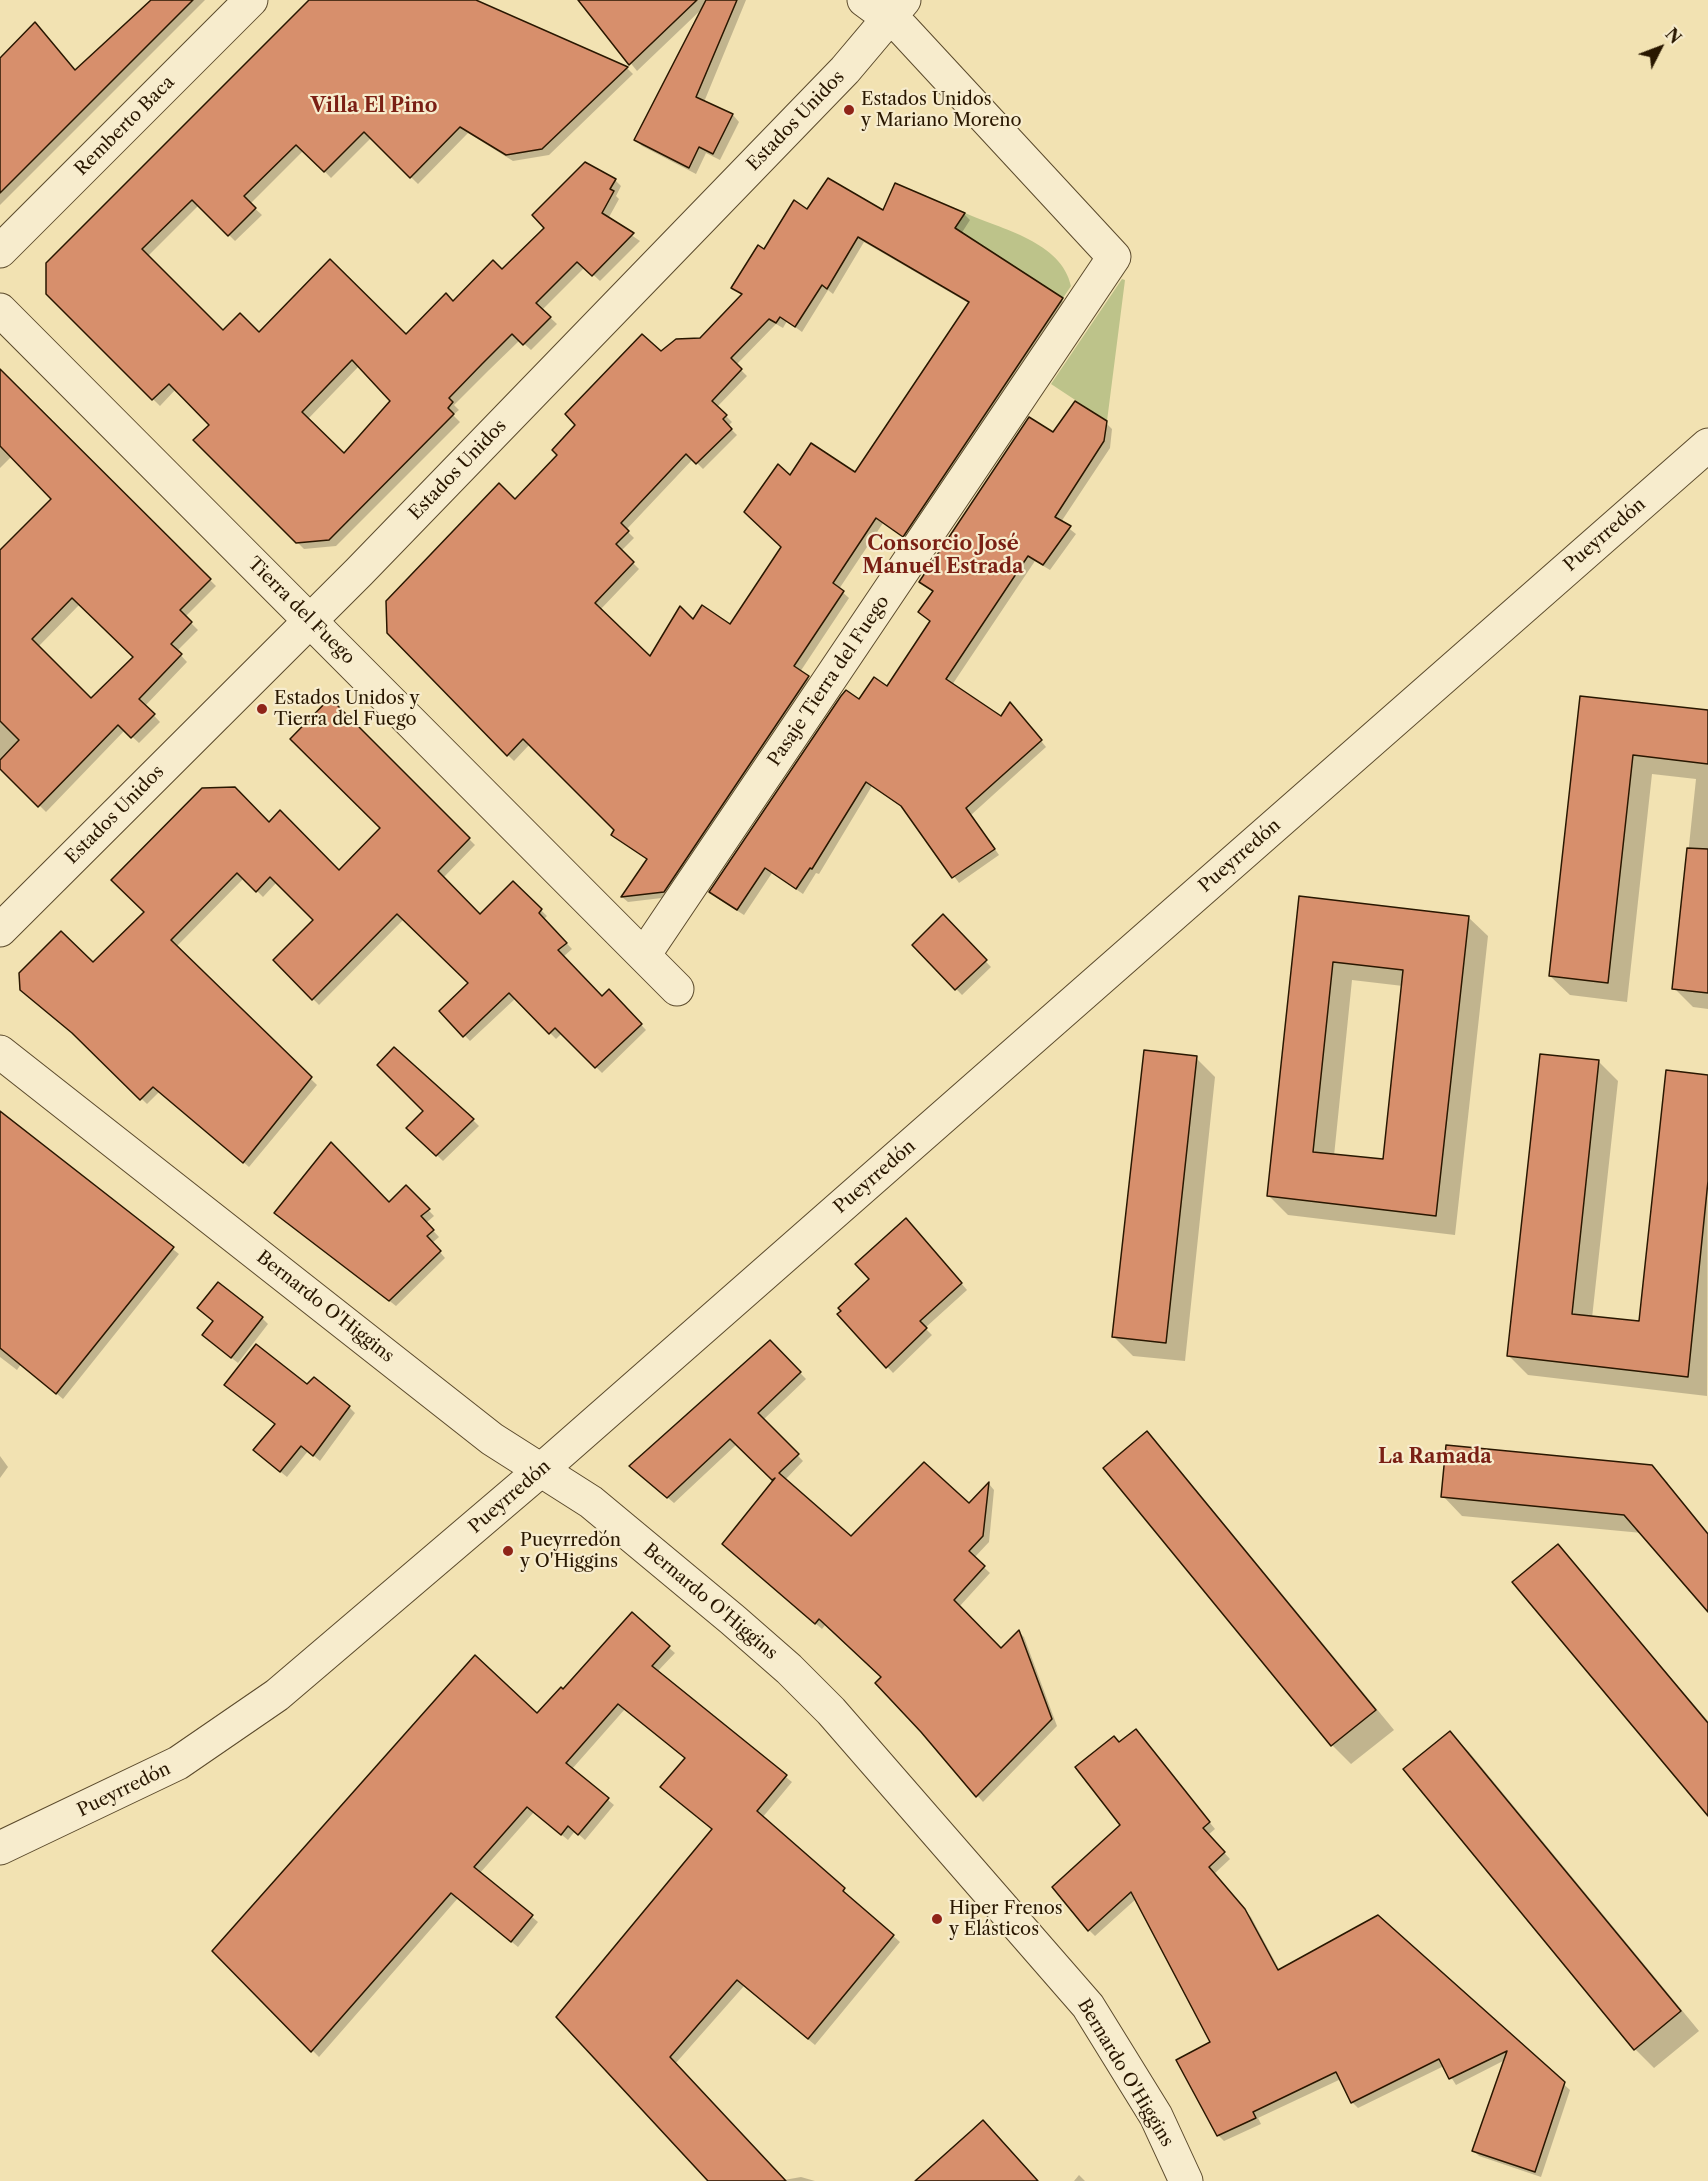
<!DOCTYPE html>
<meta charset="utf-8">
<style>
body{margin:0}
#map{position:relative;width:1708px;height:2181px;overflow:hidden;background:#f2e2b2;font-family:"Libre Caslon Text",serif}
canvas{display:block}
.north{position:absolute;left:1630px;top:18px;width:60px;height:60px;-webkit-text-stroke:4px #f7eccd;paint-order:stroke;rotate:48deg;font-size:16px;font-weight:700;line-height:24px;text-align:center;color:#291700}
.north::after{content:'';display:block;margin:auto;width:21px;height:27px;background:#291700;clip-path:polygon(50% 0,100% 100%,50% 72%,0 100%)}
</style>
<div id="map">
<canvas width="1708" height="2181"></canvas>
<div class="north">N</div>
</div>
<script>
const ctx = document.querySelector('canvas').getContext('2d');
ctx.lineJoin = 'round';
function paint(path, color) { ctx.fillStyle = color; ctx.fill(path, 'evenodd'); }
function stroke(path, color, width, dash) { ctx.strokeStyle = color; ctx.lineWidth = width; ctx.lineCap = dash ? 'butt' : 'round'; ctx.setLineDash(dash || []); ctx.stroke(path); }
function write(font, color, halo, rows, align = 'center') {
  ctx.font = font + ' "Libre Caslon Text",serif'; ctx.lineWidth = 4.5; ctx.setLineDash([]); ctx.textBaseline = 'middle'; ctx.strokeStyle = halo; ctx.fillStyle = color; for (const [text, x, y, turn = 0] of rows) {
    ctx.save(); ctx.translate(x, y); ctx.rotate((+turn || 0) * Math.PI / 180); ctx.textAlign = isNaN(turn) ? turn : align; if (halo) ctx.strokeText(text, 0, 0); ctx.fillText(text, 0, 0); ctx.restore();
  }
}
paint(new Path2D(`
 M965,213C1001,229 1062,242 1071,286L1063,298L955,228Z
 M1122,279L1125,280L1107,421L1051,384Z`), '#bdc38a');
paint(new Path2D(`
 M153,0H205L0,205V60L75,71Z
 M312,0H472L627,68L633,74L549,155L513,161L468,133L418,184L371,138L331,178L304,150L250,204L262,215L235,241L199,205L147,257L223,332L406,336L502,271L615,180L621,186L616,196L619,199L608,219L640,241L600,281L585,267L542,310L557,324L531,350L520,340L489,370L454,405L459,410L453,415L460,422L336,546L304,549L195,440L211,425L176,389L160,406L47,294ZM360,365L392,401L344,455L308,419Z
 M580,0H746L704,102L733,115L739,122L720,160L706,153L696,174L642,146L636,140L704,7L637,71Z
 M808,211L964,214L970,220L961,234L1068,305L910,542L883,523L839,589L849,598L800,672L814,683L670,897L628,902L622,897L648,860L619,840L613,834L616,830L530,744L514,761L466,714L515,501L661,353L700,340L742,295L733,287L765,251ZM864,242L970,304L855,474L790,477L783,547L730,626L693,621L650,659L600,610L639,569L621,551L634,538L626,530L693,459L703,469L737,435L728,426L732,422L717,407L747,376L736,365L776,324L783,328L787,321L802,332L828,290L833,294Z
 M0,371L216,586L185,617L198,630L177,651L187,662L145,706L160,722L139,743L125,730L46,812L0,766V552L53,499L11,457L0,468ZM80,604L135,657L91,700L38,647Z
 M1106,423L1112,429L1110,448L1061,522L1076,534L1050,570L1035,561L952,685L1001,718L1016,710L1046,747L971,815L999,855L959,883L905,809L872,786L819,874L816,873L803,894L772,873L744,915L717,898L711,892L859,701L887,688L932,622L934,592L921,582L1054,434Z
 M1581,697L1708,711V1009L1693,1007L1674,988L1696,779L1652,774L1627,1002L1570,995L1550,976Z
 M330,700L475,845L443,878L480,916L513,883L547,916L544,919L572,949L563,957L602,998L609,991L646,1030L602,1073L562,1033L556,1039L516,998L470,1041L441,1011L470,983L404,919L319,1005L275,960L315,920L277,882L263,897L244,878L176,947L317,1085L249,1167L160,1091L147,1104L80,1039L94,964L269,824L339,872L382,828Z
 M1300,898L1468,917L1488,936L1455,1235L1288,1215L1269,1196ZM1352,980L1403,986L1384,1161L1334,1156Z
 M943,917L991,967L962,995L914,945Z
 M1196,1058L1215,1077L1185,1361L1133,1356L1113,1336Z
 M1599,1062L1618,1081L1592,1318L1640,1323L1708,1076L1707,1396L1528,1375L1509,1356Z
 M425,1111L473,1120L479,1126L443,1161L408,1128Z
 M0,1113L179,1254L63,1399L21,1364L17,1370L0,1357Z
 M406,1187L434,1216L426,1223L439,1237L432,1243L445,1258L396,1306L276,1213L389,1204Z
 M912,1226L967,1290L925,1328L932,1335L893,1373L839,1314L871,1279Z
 M262,1318L268,1324L238,1363L210,1341L214,1321Z
 M770,1342L806,1379L763,1420L803,1461L785,1480L851,1538L969,1505L989,1484L994,1490L989,1542L974,1558L990,1573L959,1607L1001,1650L1019,1632L1024,1637L1057,1726L983,1802L922,1731L883,1677L826,1624L822,1629L730,1550L774,1481L737,1444L674,1503L637,1472Z
 M308,1386L349,1407L355,1413L320,1461L308,1451L287,1477L261,1456L276,1425L232,1390Z
 M1147,1434L1166,1453L1394,1730L1351,1764L1332,1745L1105,1468Z
 M0,1456L8,1467L0,1478Z
 M1651,1466L1668,1483H1665L1708,1536V1610L1642,1533L1462,1516L1443,1496Z
 M1558,1546L1708,1721V1813Z
 M668,1647L675,1653L657,1672L792,1782L762,1818L900,1942L815,2045L744,1986L675,2064L784,2180L801,2177L815,2181H710L558,2017L713,1830L686,1758L625,1709L572,1769L614,1805L585,1840L575,1831L568,1840L534,1812L480,1873L538,1922L518,1947L458,1898L319,2057L214,1951L538,1715L563,1691Z
 M1449,1733L1469,1752L1699,2031L1654,2068L1635,2049Z
 M1141,1737L1215,1829L1208,1835L1230,1859L1214,1874L1251,1917L1280,1971L1378,1917L1570,2090L1541,2177L1479,2156L1473,2150L1505,2060L1456,2085L1444,2066L1358,2108L1352,2102L1341,2079L1258,2118L1261,2124L1224,2141L1218,2135L1212,2043L1136,1899L1095,1936L1089,1930L1122,1825L1120,1743Z
 M1079,2175L1085,2181H1074Z`), '#0003');
const building = new Path2D(`
 M151,0H193L0,193V58L35,22L75,70Z
 M309,0H476L628,67L542,149L506,155L460,127L410,178L364,132L324,172L296,145L244,196L256,208L228,236L192,200L142,249L223,330L240,313L259,332L330,259L406,334L446,293L453,301L493,260L502,269L544,228L532,215L585,162L616,179L610,189L614,191L602,213L634,233L592,276L577,262L536,303L551,317L523,345L512,334L482,364L449,398L453,402L448,408L454,414L329,540L296,543L193,440L209,425L169,384L152,400L46,294V263ZM352,360L390,401L344,453L302,412Z
 M578,0H697L629,65Z
 M706,0H737L696,97L733,114L713,154L699,147L689,168L634,140Z
 M828,178L883,210L895,183L965,213L955,228L1063,298L903,537L876,518L833,583L844,591L794,666L809,676L664,892L621,897L647,859L611,835L614,830L523,739L507,756L387,633L386,601L499,483L515,499L557,455L552,450L575,425L565,414L642,334L661,351L676,339L700,338L742,294L731,288L758,245L764,249L794,200L807,209ZM858,237L969,302L855,472L811,443L790,475L778,464L744,512L781,547L730,624L702,605L693,619L680,606L650,656L595,603L634,562L616,544L629,531L621,523L686,454L696,464L732,429L723,419L727,415L712,401L742,369L731,358L769,319L776,323L780,317L795,327L822,285L827,289Z
 M0,369L211,579L180,610L192,622L171,644L182,654L139,699L155,714L131,738L118,725L38,807L0,769V760L19,740L0,721V550L51,499L0,446ZM72,598L133,657L91,698L32,639Z
 M1075,401L1107,421L1104,441L1055,517L1071,526L1043,565L1028,556L946,679L1001,716L1010,702L1042,740L966,808L995,849L952,878L901,806L866,782L812,869L810,868L796,889L765,868L737,910L709,892L841,696L846,690L859,699L874,677L887,686L930,621L918,612L933,591L919,582L1029,417L1053,432Z
 M1580,696L1708,710V764L1633,755L1608,983L1549,976Z
 M330,698L470,838L438,871L480,914L513,881L542,909L539,913L567,943L558,950L602,996L609,989L642,1024L595,1068L555,1028L549,1034L509,993L463,1037L439,1011L468,983L397,914L312,1000L273,960L313,920L270,877L256,892L237,873L171,940L312,1077L243,1163L153,1087L140,1100L72,1033L20,990L19,973L61,931L93,962L144,912L111,880L202,788L235,787L269,822L280,810L339,870L380,828L290,739Z
 M1687,848L1708,849V993L1672,989Z
 M1299,896L1469,916L1436,1216L1267,1196ZM1333,962L1403,970L1383,1159L1313,1152Z
 M943,914L987,960L955,990L912,945Z
 M394,1047L474,1119L436,1156L406,1128L423,1111L377,1065Z
 M1144,1050L1197,1056L1166,1343L1112,1337Z
 M1540,1054L1599,1060L1572,1314L1639,1321L1666,1070L1708,1075V1181L1688,1377L1507,1356Z
 M0,1111L174,1247L56,1394L0,1348Z
 M331,1142L389,1202L406,1185L430,1209L421,1216L434,1230L427,1236L441,1251L389,1301L274,1213Z
 M906,1218L962,1283L920,1321L927,1328L886,1368L837,1314L841,1311L838,1308L869,1279L855,1264Z
 M218,1282L263,1317L231,1358L202,1335L213,1321L197,1308Z
 M770,1340L801,1372L758,1413L799,1454L779,1473L851,1536L924,1462L969,1503L989,1482L983,1536L969,1551L985,1566L954,1600L1001,1648L1019,1630L1052,1719L976,1797L921,1732L875,1683L881,1677L819,1619L815,1624L722,1544L775,1478L772,1480L730,1439L667,1498L629,1466Z
 M256,1344L307,1384L314,1377L350,1406L313,1456L301,1446L280,1472L253,1450L275,1424L224,1385Z
 M1147,1431L1376,1710L1331,1746L1103,1468Z
 M1446,1445L1652,1465L1708,1534V1612L1624,1515L1441,1497Z
 M1558,1544L1708,1723V1816L1512,1582Z
 M632,1612L670,1646L652,1666L787,1775L757,1811L845,1888L843,1891L894,1935L808,2039L737,1980L670,2057L786,2181H708L556,2017L712,1829L660,1787L685,1758L618,1704L566,1763L609,1798L578,1835L568,1826L561,1835L527,1807L474,1867L533,1915L511,1942L451,1893L311,2052L212,1951L475,1655L537,1713L561,1687L563,1689Z
 M1136,1729L1210,1822L1203,1828L1225,1852L1209,1867L1245,1909L1278,1970L1378,1915L1565,2082L1535,2172L1472,2151L1507,2051L1449,2079L1439,2059L1351,2103L1336,2072L1253,2112L1256,2118L1217,2136L1176,2060L1210,2042L1131,1892L1088,1931L1052,1887L1120,1825L1075,1767L1114,1736L1119,1742Z
 M1450,1731L1681,2011L1634,2050L1403,1769Z
 M983,2120L1038,2181H915L971,2131Z`);
paint(building, '#d78f6c');
stroke(building, '#291700', 1.5);
const street = new Path2D(`
 M0,251L251,0
 M0,310L677,989
 M0,930L359,572L845,70L904,0
 M644,955L1114,257L902,28L864,0
 M0,1052L492,1439L591,1502L733,1620L789,1669L831,1711L1088,2006L1156,2116L1186,2181
 M0,1848L178,1763L277,1695L541,1470L1708,445`);
stroke(street, '#5b4a2c', 35);
stroke(street, '#f7eccd', 33);
for (const [x, y, r, color] of [
 [849,110,6,"#8f2418"],
 [262,709,6,"#8f2418"],
 [508,1551,6,"#8f2418"],
 [937,1919,6,"#8f2418"]
]) { const dot = new Path2D(); dot.arc(x, y, r, 0, 2 * Math.PI); ctx.fillStyle = color; ctx.fill(dot); stroke(dot, '#f7eccd', 2); }
write('18px', '#291700', '#f7eccd', [
 ["Estados Unidos",861,100],
 ["y Mariano Moreno",861,121],
 ["Estados Unidos y",274,699],
 ["Tierra del Fuego",274,720],
 ["Pueyrredón",520,1541],
 ["y O'Higgins",520,1562],
 ["Hiper Frenos",949,1909],
 ["y Elásticos",949,1930]
], 'left');
write('18px', '#291700', '#f7eccd', [
 ["Estados Unidos",796,121,-46],
 ["Remberto Baca",125,126,-45],
 ["Estados Unidos",458,470,-46],
 ["Pueyrredón",1605,535,-41],
 ["Tierra del Fuego",301,611,45],
 ["Pasaje Tierra del Fuego",829,681,-56],
 ["Estados Unidos",115,815,-45],
 ["Pueyrredón",1240,856,-41],
 ["Pueyrredón",875,1177,-41],
 ["Bernardo O'Higgins",325,1307,38],
 ["Pueyrredón",510,1497,-41],
 ["Bernardo O'Higgins",710,1602,40],
 ["Pueyrredón",124,1790,-26],
 ["Bernardo O'Higgins",1125,2073,59]
]);
write('bold 20px', '#7a1f14', '#f7eccd', [
 ["Villa El Pino",374,106],
 ["Consorcio José",943,544],
 ["Manuel Estrada",943,567],
 ["La Ramada",1435,1457]
]);
</script>
